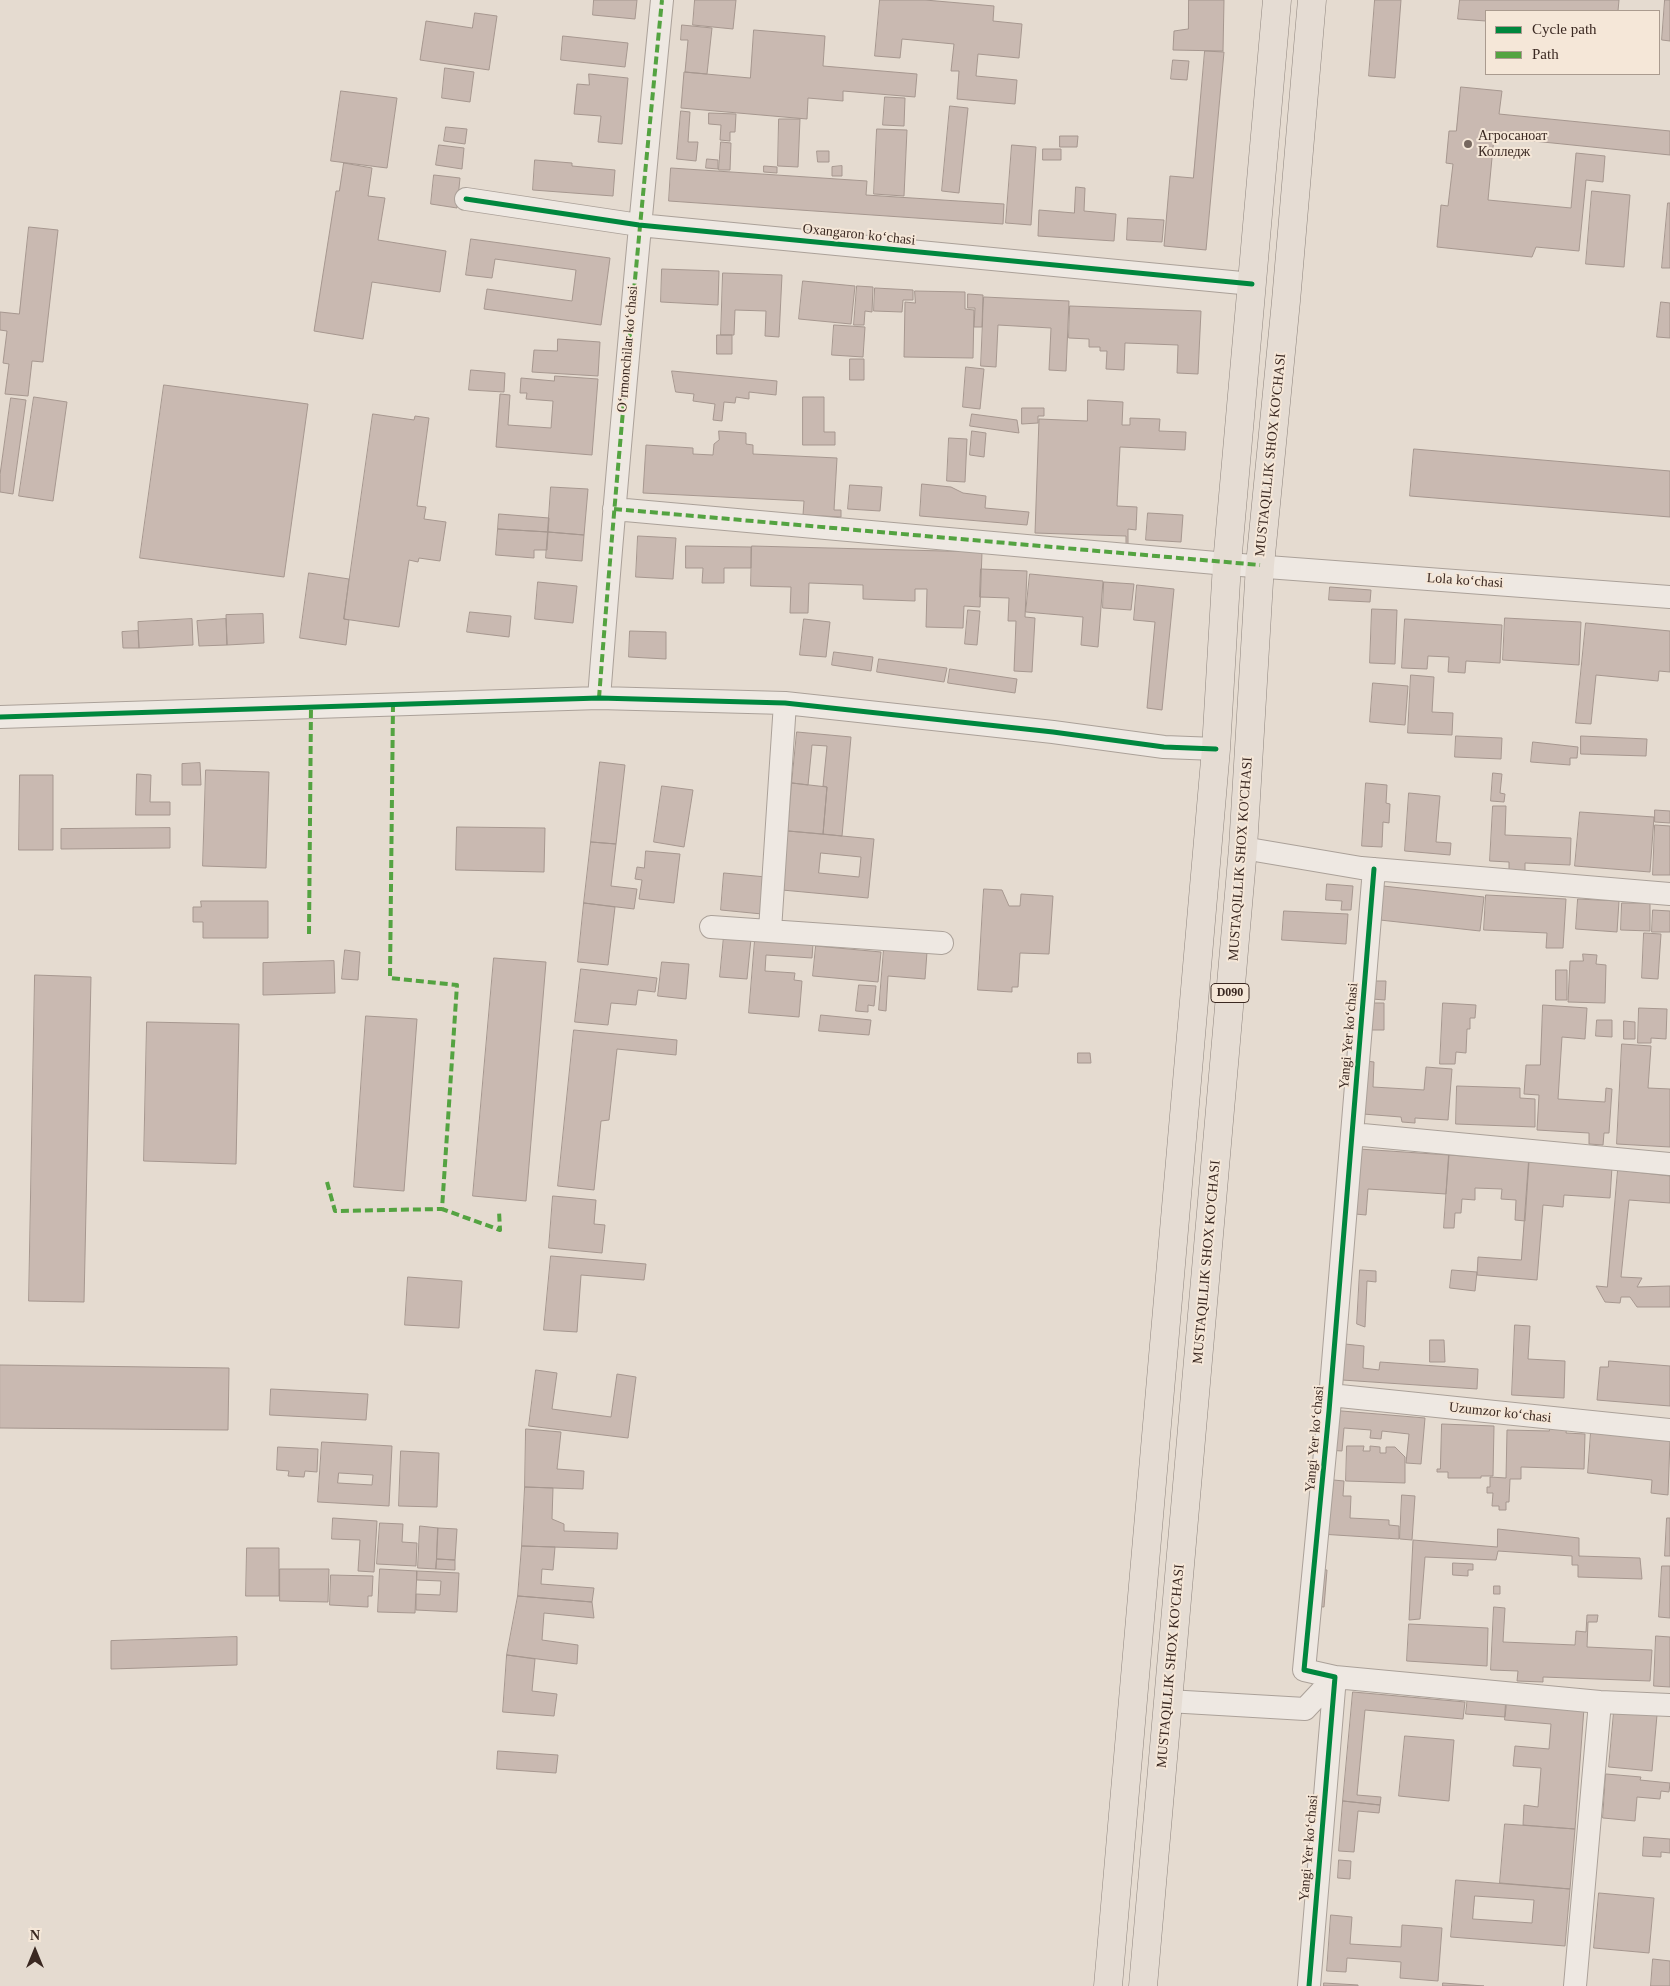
<!DOCTYPE html>
<meta charset="utf-8">
<style>
body{margin:0}
#map{position:relative;width:1670px;height:1986px;overflow:hidden;background:#e5dbd0;font-family:"Times New Roman",serif}
canvas{display:block}
.legend{position:absolute;left:1485px;top:10px;width:175px;height:65px;box-sizing:border-box;background:#f5e7d8;border:1px solid #aa9b8f;margin:0;padding:6px 9px;list-style:none;font-size:15px;color:#3a2821}
.legend li{display:flex;align-items:center;gap:10px;height:25px}
.legend b{width:25px;border:1px solid #aa9b8f}
.north{position:absolute;left:10px;top:1926px;width:50px;height:50px;-webkit-text-stroke:4px #f5e7d8;paint-order:stroke;rotate:0deg;font-size:14px;font-weight:700;line-height:20px;text-align:center;color:#3a2821}
.north::after{content:'';display:block;margin:auto;width:18px;height:22px;background:#3a2821;clip-path:polygon(50% 0,100% 100%,50% 72%,0 100%)}
</style>
<div id="map">
<canvas width="1670" height="1986"></canvas>
<ul class="legend">
<li><b style="height:6px;background:#00873e"></b>Cycle path</li>
<li><b style="height:6px;background:#54a341"></b>Path</li>
</ul>
<div class="north">N</div>
</div>
<script>
const ctx = document.querySelector('canvas').getContext('2d');
ctx.lineJoin = 'round';
function paint(path, color) { ctx.fillStyle = color; ctx.fill(path, 'evenodd'); }
function stroke(path, color, width, dash) { ctx.strokeStyle = color; ctx.lineWidth = width; ctx.lineCap = dash ? 'butt' : 'round'; ctx.setLineDash(dash || []); ctx.stroke(path); }
function write(font, color, halo, rows, align = 'center') {
  ctx.font = font + ' "Times New Roman",serif'; ctx.lineWidth = 4; ctx.setLineDash([]); ctx.textBaseline = 'middle'; ctx.strokeStyle = halo; ctx.fillStyle = color; for (const [text, x, y, turn = 0] of rows) {
    ctx.save(); ctx.translate(x, y); ctx.rotate((+turn || 0) * Math.PI / 180); ctx.textAlign = isNaN(turn) ? turn : align; if (halo) ctx.strokeText(text, 0, 0); ctx.fillText(text, 0, 0); ctx.restore();
  }
}
const building = new Path2D(`
 M594,0H637L635,19L593,15Z
 M695,0H736L733,29L693,25Z
 M880,0H925L994,6L993,21L1022,24L1019,58L978,54L976,76L1017,80L1015,104L957,99L959,71H951L954,44L902,39L900,58L875,56Z
 M1189,0H1224L1223,51L1173,50L1174,31L1188,29Z
 M1375,0H1401L1395,78L1369,76Z
 M1460,0H1619L1618,11H1486V21L1458,19Z
 M1665,0H1670V41L1662,40Z
 M475,13L497,16L489,70L420,60L426,21L472,28Z
 M682,25L712,28L707,74L685,72L688,40H681Z
 M754,30L825,36L823,66L917,74L915,97L843,91V101L808,98L807,119L681,108L684,72L750,78Z
 M563,36L628,43L625,67L561,60Z
 M1205,51L1224,52L1206,250L1164,246L1170,176L1193,178Z
 M1173,60L1189,61L1187,80L1171,79Z
 M445,68L474,72L470,102L442,98Z
 M589,74L628,78L622,144L598,142L601,116L574,114L577,84L589,85Z
 M1461,87L1502,91L1499,114L1670,131V155L1494,137L1488,200L1571,208L1576,153L1605,156L1603,182L1586,180L1579,251L1536,247L1532,257L1437,247L1441,205L1448,206L1453,164L1446,163L1449,131H1456Z
 M341,91L397,98L387,168L331,161Z
 M885,97L905,98L904,126L883,125Z
 M950,106L968,108L959,193L942,191Z
 M681,111L690,112L688,142H698L696,161L677,159Z
 M709,113L736,114L735,132H730V141L720,140L721,125L709,124Z
 M779,119H800L798,167L778,166Z
 M446,127L467,129L465,144L444,141Z
 M877,129L907,130L904,196L874,194Z
 M1060,136H1078L1077,147H1060Z
 M721,142L731,143L730,170H719Z
 M439,145L464,148L462,169L436,165Z
 M1012,145L1036,147L1031,225L1006,223Z
 M1043,149H1061V160H1043Z
 M817,151H829V162H818Z
 M707,159L718,160V169L706,168Z
 M535,160L572,163V166L615,170L613,196L533,190Z
 M344,163L372,168L368,196L385,198L378,240L446,251L440,292L372,282L363,339L314,331L336,191H339Z
 M764,166L777,167V173L764,172Z
 M842,166V176H832V167Z
 M671,168L867,181L866,195L1004,204L1003,224L669,201Z
 M434,175L460,178L457,208L431,204Z
 M1076,187L1085,188L1084,211L1116,214L1114,241L1038,236L1039,210L1074,213Z
 M1592,191L1630,195L1624,267L1586,264Z
 M1668,203H1670V268H1662Z
 M1128,218L1164,220L1162,242L1127,240Z
 M29,227L58,230L43,362L32,361L28,396L5,394L9,364L3,363L7,331L0,330V312L19,314Z
 M471,239L610,258L601,325L484,309L487,289L572,301L576,270L495,259L492,278L466,275Z
 M662,269L719,271L718,305L661,302Z
 M723,273L782,275L779,337L765,336L766,311L735,310L734,335H721Z
 M803,281L855,286L851,324L799,319Z
 M857,286L873,287L872,312L865,311L864,325H854Z
 M875,288L913,290V300H903L902,312L874,311Z
 M915,291L965,292V309L974,310L973,358L904,357L905,302L915,303Z
 M968,294L983,295L982,327H974L975,308H968Z
 M984,297L1069,301L1066,371L1049,370L1051,328L998,325L996,367L981,366Z
 M1661,302L1670,303V338L1657,337Z
 M1070,306L1201,311L1198,374L1177,373L1178,345L1125,343L1124,370L1106,369L1107,351H1100V347H1089V339L1069,338Z
 M834,325L865,327L863,357L832,355Z
 M717,335H732V354H717Z
 M558,339L600,342L598,376L532,372L534,350L557,351Z
 M850,359H864V380H850Z
 M966,367L984,369L980,409L963,407Z
 M471,370L505,373L504,392L469,390Z
 M672,371L777,381L776,395L749,392V399L736,397L735,403L724,402L722,421L713,420L715,404L693,401L694,394L676,392Z
 M555,376L598,379L592,455L496,447L500,394L510,395L508,425L551,428L553,401L526,399L527,393H520L521,378L554,381Z
 M164,385L308,404L284,577L140,558Z
 M34,397L67,402L53,501L19,496Z
 M803,397H824V432H835V445H803Z
 M11,398L26,400L13,494L0,492V475Z
 M1088,400L1123,402L1122,425H1130V418L1160,419L1159,431L1186,432L1185,450L1120,447L1117,506L1137,507L1136,530L1128,529V544H1126V536L1035,533L1039,419L1087,421Z
 M1022,408H1044V416H1038V423L1022,424Z
 M373,414L414,420L415,416L429,418L417,506L426,507L424,519L446,522L440,561L419,558L418,562L409,560L399,627L344,619Z
 M972,414L1017,420L1019,433L970,426Z
 M719,431L746,433V444L753,445V454L837,458L834,510H841V517L803,515L804,501L643,493L646,445L693,448V454L713,455L714,444L719,440Z
 M972,431L986,433L984,457L970,455Z
 M949,438L967,439L965,482L947,481Z
 M1414,449L1670,471V517L1410,496Z
 M922,484L951,487L963,493L986,496L985,508L1029,512L1027,525L920,516Z
 M850,485L882,487L880,511L848,509Z
 M551,487L588,489L584,535L548,532Z
 M1148,513L1183,515L1181,542L1146,540Z
 M499,514L549,518L548,532L498,529Z
 M498,529L548,532L547,550H534V558L496,555Z
 M548,532L584,535L582,561L546,558Z
 M638,536L676,538L673,579L636,577Z
 M686,546L751,547V568H724V583H702L703,568H686Z
 M752,546L982,552L980,607L964,606L963,628L926,627L927,589H915V601L863,599V585L809,583L808,613H790L791,587L751,586Z
 M981,569L1027,571L1025,617L1035,618L1032,672L1014,671L1016,621H1008L1009,598L980,597Z
 M309,573L349,579L344,619L349,620L346,645L300,638Z
 M1030,574L1103,581L1098,647L1081,645L1083,617L1026,612Z
 M538,582L577,586L573,623L535,619Z
 M1104,582L1134,584L1131,610L1103,608Z
 M1137,585L1174,589L1162,710L1147,708L1155,622L1134,620Z
 M1330,587L1371,590L1370,602L1329,600Z
 M1372,609L1397,610L1395,664L1370,663Z
 M968,610L980,611L977,645L965,644Z
 M470,612L511,616L509,637L467,632Z
 M263,614L264,643L227,645L226,615Z
 M1505,618L1581,622L1579,665L1503,660Z
 M192,619L193,645L139,648L138,622Z
 M226,619L227,645L199,646L197,621Z
 M804,619L830,622L826,657L800,655Z
 M1405,619L1502,625L1500,663L1466,661L1465,673L1448,672L1449,657L1428,656L1427,669L1402,668Z
 M1586,623L1670,631V672L1659,671L1658,681L1596,675L1591,724L1576,723Z
 M138,631L139,648H123L122,632Z
 M630,631L666,632V659L629,657Z
 M834,652L873,657L871,671L832,665Z
 M879,659L947,668L944,682L877,672Z
 M950,669L1017,679L1015,693L948,683Z
 M1411,675L1434,677L1432,712L1453,713L1452,735L1408,733Z
 M1373,683L1408,686L1405,725L1370,722Z
 M797,732L851,737L842,836L823,834L827,787L823,786L827,746L812,745L808,785L792,783Z
 M1456,736L1502,738L1501,759L1455,757Z
 M1581,736L1647,739L1646,756L1581,754Z
 M1533,742L1578,747L1577,758H1570V765L1531,762Z
 M600,762L625,765L616,844L591,842Z
 M200,763L201,785H182V764Z
 M206,770L269,772L266,868L203,866Z
 M1493,773L1502,774L1500,793L1505,794L1504,802L1491,801Z
 M137,774L151,775L150,802H170V815H136Z
 M20,775H53V850H19Z
 M792,783L827,787L823,834L788,831Z
 M1366,783L1387,785L1386,803L1390,804L1389,823L1383,822L1382,847L1362,846Z
 M662,786L693,790L684,847L654,842Z
 M1409,793L1440,796L1436,842L1451,843L1450,855L1405,851Z
 M1493,806H1506L1505,835L1571,838L1570,865L1525,863V871L1509,870V862L1490,861Z
 M1655,810L1670,811V823L1655,822Z
 M1580,812L1654,817L1650,872L1575,866Z
 M1655,825L1670,826V875H1653Z
 M457,827L545,828L544,872L456,870Z
 M170,828V848L61,849V829Z
 M788,831L874,839L868,898L782,890ZM821,853L861,857L859,877L819,873Z
 M591,842L616,844L611,886L637,889L634,909L584,903Z
 M646,851L680,854L674,903L639,899L642,880L635,879L637,867L644,868Z
 M724,873L766,877L762,914L721,910Z
 M1327,884L1353,886L1351,910H1341L1342,901L1326,900Z
 M1383,886L1484,897L1480,931L1380,920Z
 M984,889L1002,890L1009,906H1020L1021,894L1053,896L1049,954L1020,953L1018,987H1012V992L978,990Z
 M1486,895L1566,899L1563,948H1546L1547,933L1484,930Z
 M1578,899L1619,901L1617,932L1576,929Z
 M201,901H268V938H203V922H193V907H201Z
 M584,903L615,907L608,965L578,962Z
 M1622,903H1650V931L1621,930Z
 M1653,910L1670,911V932H1652Z
 M1284,911L1348,914L1346,944L1282,940Z
 M1644,933L1661,934L1658,979L1642,978Z
 M724,936L751,939L747,979L720,977Z
 M755,940L813,944L812,958L766,955L765,971L795,973L794,980L802,981L799,1017L749,1013Z
 M816,946L881,952L878,982L813,976Z
 M884,949L927,952L925,979L888,976L886,1011L879,1010Z
 M345,950L360,952L358,980L342,979Z
 M1583,954L1597,955L1596,964L1606,965L1605,1003L1568,1002L1570,961H1583Z
 M494,958L546,962L526,1201L473,1196Z
 M334,961L335,993L263,995V963Z
 M662,962L689,964L686,999L658,996Z
 M581,969L657,978L655,992L638,990L636,1005L611,1003L608,1025L575,1022Z
 M1556,970H1567V1000H1556Z
 M35,975L91,977L84,1302L29,1301Z
 M1373,981H1386L1385,1000L1372,999Z
 M859,985L876,986L874,1006L868,1005V1012L856,1011Z
 M1370,1003H1384V1030H1370Z
 M1443,1003L1476,1005L1475,1018H1470V1029H1467L1466,1053L1456,1052L1455,1064H1440Z
 M1543,1005L1587,1008L1585,1039L1562,1037L1558,1099L1605,1102L1606,1088L1612,1089L1609,1133H1604L1603,1145L1589,1144V1133L1537,1130L1539,1095L1524,1094L1526,1065H1540Z
 M1639,1008L1667,1009L1666,1039L1651,1038V1043H1638Z
 M821,1015L871,1020L869,1035L819,1031Z
 M366,1016L417,1019L404,1191L354,1187Z
 M1597,1020H1612V1037L1596,1036Z
 M1624,1021L1635,1022V1039H1624Z
 M147,1022L239,1024L236,1164L144,1161Z
 M574,1030L677,1040L676,1055L617,1049L609,1120L601,1121L594,1190L558,1186Z
 M1622,1044L1651,1046L1648,1088L1670,1089V1147L1617,1144Z
 M1078,1053H1090L1091,1063H1078Z
 M1366,1061L1374,1062L1373,1087L1424,1090L1426,1067L1452,1069L1448,1120L1415,1118V1123L1402,1122L1401,1117L1363,1114Z
 M1457,1086L1520,1088V1098L1535,1099V1127L1456,1124Z
 M1359,1149L1449,1155L1446,1194L1368,1189L1366,1215L1355,1214Z
 M1449,1155L1529,1161L1525,1221L1515,1220L1516,1200L1501,1199L1502,1189L1475,1188V1200L1462,1199L1461,1213H1455L1454,1228H1444Z
 M1529,1161L1612,1167L1610,1198L1564,1195L1563,1207L1543,1205L1537,1280L1477,1275L1478,1257L1521,1260Z
 M1618,1170L1670,1176V1203L1629,1200L1621,1277L1642,1278L1637,1287L1670,1286V1307H1637L1630,1297H1621L1620,1303L1605,1302L1596,1286L1607,1287Z
 M553,1196L596,1200L594,1224L605,1225L602,1253L549,1248Z
 M551,1256L646,1264L644,1280L581,1275L577,1332L544,1330Z
 M1360,1270L1376,1271V1282L1367,1281L1365,1327L1357,1324Z
 M1452,1270L1477,1272L1475,1291L1450,1288Z
 M408,1277L462,1281L459,1328L405,1325Z
 M1515,1325L1530,1326L1528,1359L1565,1361L1564,1398L1512,1395Z
 M1430,1340H1444L1445,1362H1430Z
 M1345,1344L1364,1346L1363,1368L1379,1370L1380,1362L1478,1369L1477,1389L1342,1380Z
 M1609,1361L1670,1366V1406L1597,1400L1600,1367H1608Z
 M0,1365L229,1368L228,1430L0,1428Z
 M536,1370L557,1373L552,1409L611,1417L617,1374L636,1377L628,1438L529,1426Z
 M271,1389L368,1394L366,1420L270,1415Z
 M1330,1410L1425,1418L1421,1464L1406,1463L1409,1434L1382,1431L1381,1439L1370,1438L1371,1430L1344,1428L1342,1451L1327,1450Z
 M1442,1424L1494,1426L1493,1476H1481V1478H1448V1472H1437V1469H1440Z
 M1550,1426H1567L1566,1433L1585,1434L1584,1469L1521,1467V1479H1510L1509,1502H1506V1510H1499V1506H1492L1493,1493H1487V1487H1490V1477L1506,1478L1507,1430L1549,1431Z
 M526,1429L561,1432L557,1469L584,1471L583,1489L525,1487Z
 M1591,1432L1670,1440L1668,1495L1651,1493L1652,1480L1588,1473Z
 M322,1442L392,1446L389,1506L318,1502ZM339,1473L373,1475L372,1485L338,1483Z
 M1347,1446H1364L1363,1451H1370V1446L1380,1447V1453H1386V1447H1395L1405,1457V1483L1346,1481Z
 M278,1447L318,1449L317,1472L305,1471L304,1477L288,1476L289,1471L277,1470Z
 M401,1451L439,1453L437,1507L399,1506Z
 M1323,1479L1344,1481L1343,1496H1351L1350,1518L1389,1520V1525L1399,1526V1539L1320,1534Z
 M525,1487L553,1488L552,1519L564,1524V1531L618,1533L617,1549L522,1546Z
 M1402,1495L1415,1496L1412,1540L1400,1539Z
 M333,1518L377,1521L374,1572L358,1571L360,1540L332,1539Z
 M1667,1518H1670V1556H1665Z
 M380,1523L403,1524L402,1542L417,1543L416,1566L377,1564Z
 M420,1526L438,1528L436,1569L418,1568Z
 M438,1528L457,1529L455,1560L437,1559Z
 M1498,1529L1579,1538V1556L1640,1558L1642,1579L1578,1577V1565H1572V1556L1498,1551L1496,1560L1425,1557L1420,1619L1409,1620L1413,1540L1497,1547Z
 M522,1546L555,1547L553,1570L542,1569L541,1584L594,1588L592,1602L518,1596Z
 M247,1548H279V1596H246Z
 M437,1559L455,1560V1570L436,1569Z
 M1453,1563L1473,1564V1570H1468V1576L1453,1575Z
 M1662,1566H1670V1618L1659,1617Z
 M280,1569H329L328,1602L280,1601Z
 M380,1569L417,1571L415,1613L378,1612Z
 M1315,1569L1327,1570L1324,1607L1312,1606Z
 M417,1571L459,1573L457,1612L416,1610V1594L440,1595L441,1581L417,1580Z
 M331,1575L373,1576L372,1596H368V1607L330,1605Z
 M1494,1586H1500V1594H1494Z
 M518,1596L592,1602L594,1618L544,1613L542,1640L578,1645L577,1664L507,1655Z
 M1494,1607L1505,1608L1503,1642L1575,1645L1576,1631L1586,1632L1587,1615H1598L1597,1622H1588L1587,1647L1652,1650L1650,1681L1543,1677V1682L1517,1681L1518,1671L1491,1670Z
 M1409,1624L1488,1628L1487,1666L1407,1661Z
 M1656,1636L1670,1637V1687L1654,1686Z
 M237,1637V1665L111,1669V1641Z
 M507,1655L535,1659L532,1691L557,1694L554,1716L503,1712Z
 M1353,1692L1465,1702L1463,1719L1365,1710L1357,1795L1381,1797L1380,1805L1343,1801Z
 M1468,1696L1507,1698L1505,1717L1466,1714Z
 M1506,1702L1584,1708L1575,1829L1523,1825L1524,1805L1538,1807L1541,1768L1513,1766L1515,1746L1549,1749L1551,1724L1505,1720Z
 M1614,1712L1657,1715L1652,1771L1609,1767Z
 M1405,1736L1454,1740L1449,1801L1399,1796Z
 M498,1751L558,1755L556,1773L497,1769Z
 M1606,1774L1641,1777L1640,1780L1670,1783L1669,1792L1661,1791L1660,1799L1637,1797L1635,1821L1603,1818Z
 M1343,1801L1380,1805L1379,1813L1358,1811L1354,1852L1339,1851Z
 M1505,1824L1575,1829L1570,1889L1500,1883Z
 M1644,1837L1670,1839V1853L1661,1852V1857L1643,1856Z
 M1339,1860L1351,1861L1350,1879L1338,1878Z
 M1456,1880L1570,1889L1565,1946L1451,1937ZM1475,1896L1534,1900L1532,1923L1473,1919Z
 M1599,1893L1654,1898L1649,1953L1594,1948Z
 M1331,1915L1352,1917L1350,1944L1401,1947L1402,1925L1442,1928L1438,1981L1400,1978L1401,1962L1347,1958L1346,1972L1327,1971Z
 M1653,1959L1670,1961V1986H1651Z
 M1324,1983L1358,1985V1986H1324Z
 M1443,1983L1484,1986H1443Z`);
paint(building, '#c9b9b1');
stroke(building, '#a6978f', 1);
const minor = new Path2D(`
 M466,199L639,225L1252,284
 M614,509L1227,564L1670,597
 M599,698C617,465 639,232 662,0
 M0,717L599,698L785,703L1053,732L1164,747L1216,749
 M1243,848L1361,868L1670,894
 M711,927L942,943
 M770,930L785,703
 M1352,1134L1670,1164
 M1330,1395L1670,1430
 M1168,1701L1305,1709L1335,1677L1600,1702L1670,1705
 M1309,1986L1335,1677L1304,1670L1329,1411L1374,869
 M1575,1986L1600,1702`);
const major = new Path2D(`
 M1108,1986L1216,749L1227,564L1277,0
 M1143,1986L1243,848L1260,565L1286,301L1312,0`);
stroke(minor, '#aba199', 24);
stroke(major, '#90867f', 29);
stroke(minor, '#eee8e2', 22);
stroke(major, '#e5dcd3', 28);
stroke(new Path2D(`
 M614,509L1260,565
 M599,698C617,465 639,232 662,0
 M393,704L390,978L457,985L442,1209L500,1230L499,1211
 M309,934L311,706
 M327,1182L335,1211L442,1209`), '#54a341', 4, [8, 4]);
stroke(new Path2D(`
 M466,199L639,225L1252,284
 M0,717L599,698L785,703L1053,732L1164,747L1216,749
 M1309,1986L1335,1677L1304,1670L1329,1411L1374,869`), '#00873e', 5);
for (const [x, y, r, color] of [
 [1468,144,5,"#76675e"]
]) { const dot = new Path2D(); dot.arc(x, y, r, 0, 2 * Math.PI); ctx.fillStyle = color; ctx.fill(dot); stroke(dot, '#f5e7d8', 2); }
for (const [x, y, w] of [
 [1230,993,38]
]) { const box = new Path2D(); box.roundRect(x - w / 2, y - 9.5, w, 19, 4); ctx.fillStyle = '#f5e7d8'; ctx.fill(box); stroke(box, '#3a2821', 1); }
write('bold 12px', '#3a2821', null, [
 ["D090",1230,993]
]);
write('14px', '#3a2821', '#f5e7d8', [
 ["Агросаноат",1478,136],
 ["Колледж",1478,152]
], 'left');
write('14px', '#3a2821', '#f5e7d8', [
 ["Oxangaron koʻchasi",859,235,6],
 ["Oʻrmonchilar koʻchasi",628,349,-85],
 ["MUSTAQILLIK SHOX KO'CHASI",1271,455,-84],
 ["Lola koʻchasi",1465,581,4],
 ["MUSTAQILLIK SHOX KO'CHASI",1241,859,-86],
 ["Yangi Yer koʻchasi",1349,1036,-85],
 ["MUSTAQILLIK SHOX KO'CHASI",1207,1262,-85],
 ["Uzumzor koʻchasi",1500,1413,6],
 ["Yangi Yer koʻchasi",1315,1439,-85],
 ["MUSTAQILLIK SHOX KO'CHASI",1171,1666,-85],
 ["Yangi Yer koʻchasi",1309,1848,-85]
]);
</script>
